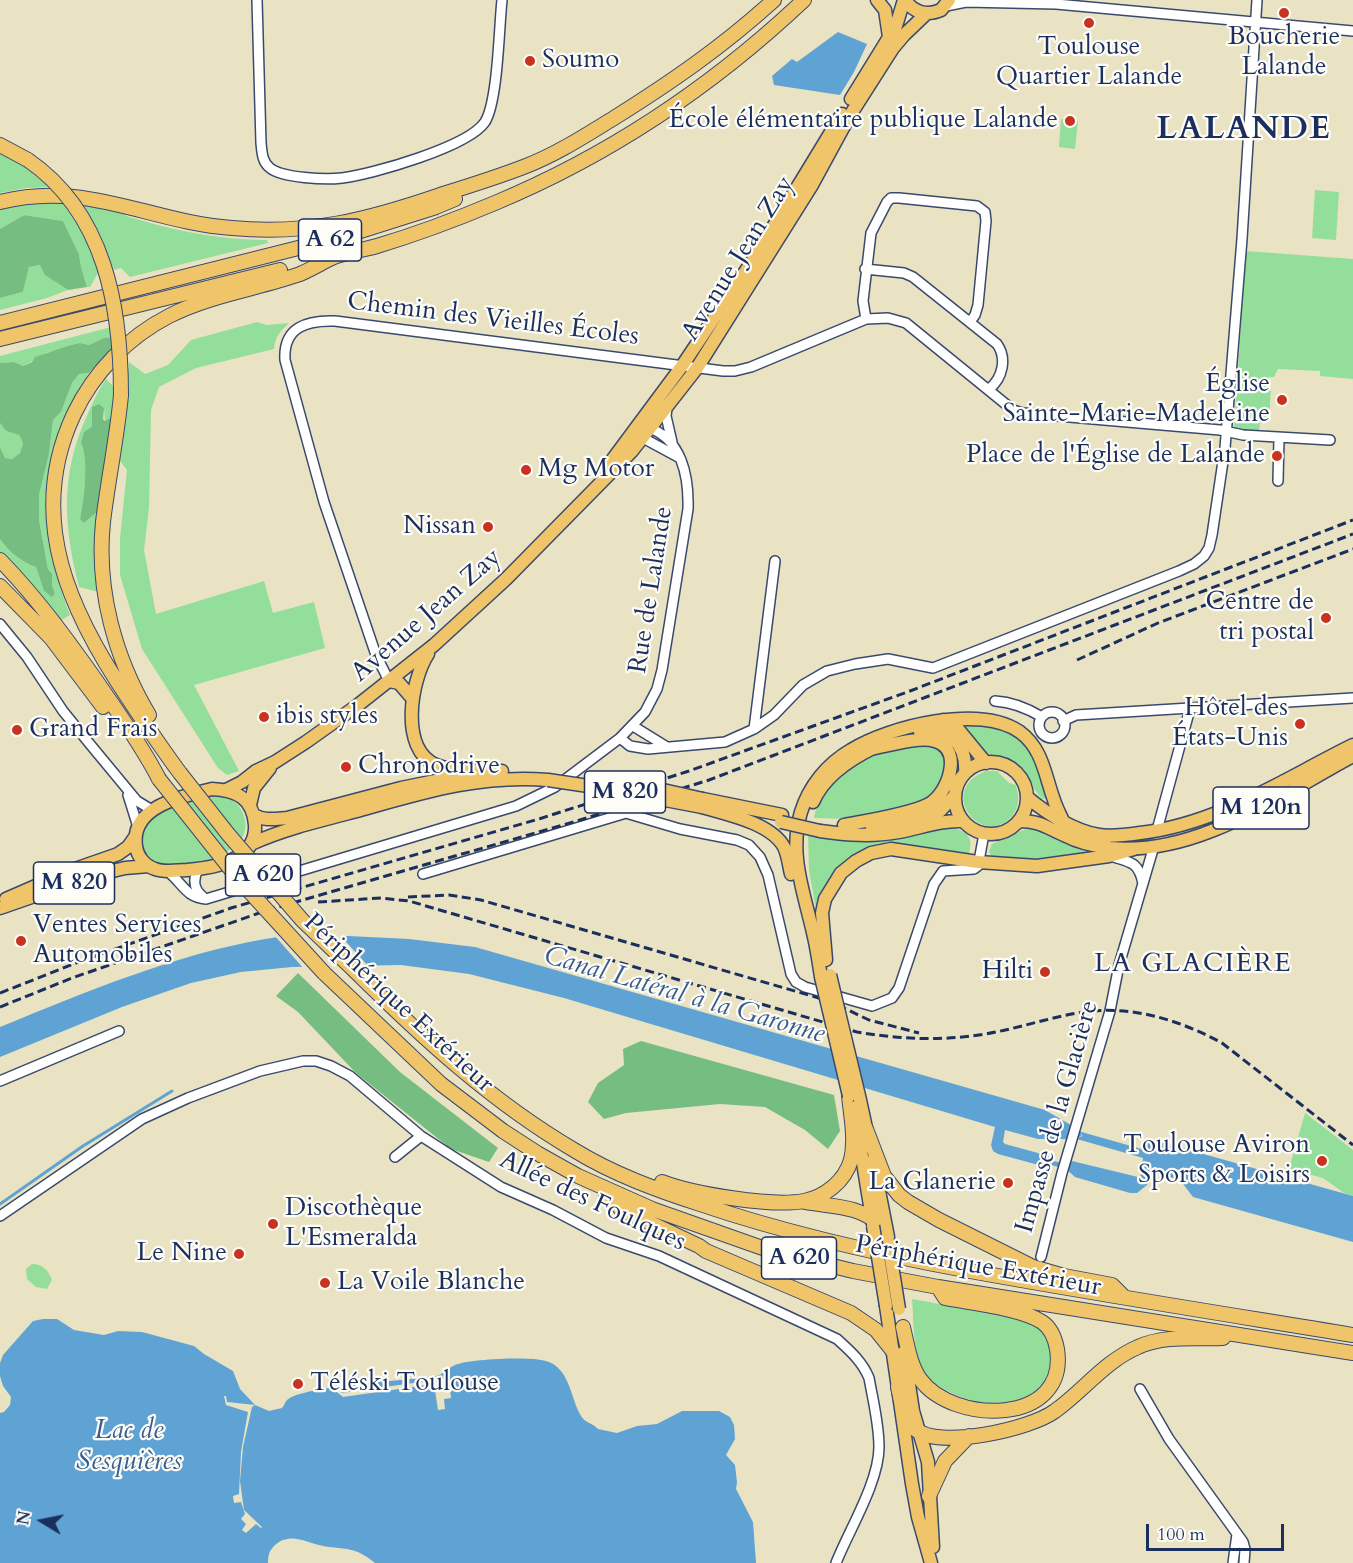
<!DOCTYPE html>
<meta charset="utf-8">
<style>
body{margin:0}
#map{position:relative;width:1353px;height:1563px;overflow:hidden;background:#e9e3c3;font-family:Cardo,serif}
canvas{display:block}
.north{position:absolute;left:12px;top:1491px;width:60px;height:60px;-webkit-text-stroke:4px #fdfcf7;paint-order:stroke;rotate:280deg;font-size:16px;font-weight:700;line-height:24px;text-align:center;color:#1b2f5e}
.north::after{content:'';display:block;margin:auto;width:21px;height:27px;background:#1b2f5e;clip-path:polygon(50% 0,100% 100%,50% 72%,0 100%)}
.scale{position:absolute;left:1146px;top:1524px;width:138px;height:27px;box-sizing:border-box;border:3px solid #1b2f5e;border-top:0;padding-left:8px;font-size:18px;line-height:21px;white-space:nowrap;color:#1b2f5e;-webkit-text-stroke:4px #fdfcf7;paint-order:stroke}
</style>
<div id="map">
<canvas width="1353" height="1563"></canvas>
<div class="north">N</div>
<div class="scale">100 m</div>
</div>
<script>
const ctx = document.querySelector('canvas').getContext('2d');
ctx.lineJoin = 'round';
function paint(path, color) { ctx.fillStyle = color; ctx.fill(path, 'evenodd'); }
function stroke(path, color, width, dash) { ctx.strokeStyle = color; ctx.lineWidth = width; ctx.lineCap = dash ? 'butt' : 'round'; ctx.setLineDash(dash || []); ctx.stroke(path); }
function write(font, color, halo, rows, align = 'center') {
  ctx.font = font + ' Cardo,serif'; ctx.lineWidth = 4.5; ctx.setLineDash([]); ctx.textBaseline = 'middle'; ctx.strokeStyle = halo; ctx.fillStyle = color; for (const [text, x, y, turn = 0] of rows) {
    ctx.save(); ctx.translate(x, y); ctx.rotate((+turn || 0) * Math.PI / 180); ctx.textAlign = isNaN(turn) ? turn : align; if (halo) ctx.strokeText(text, 0, 0); ctx.fillText(text, 0, 0); ctx.restore();
  }
}
paint(new Path2D(`
 M1061,119L1078,121L1075,149L1059,147Z
 M0,153L27,168L49,187L26,188L0,193Z
 M1315,190L1339,192L1336,240L1312,238Z
 M49,202L64,204L87,241L98,273L90,287H87L81,267L79,254L63,221L24,215L0,229V209Z
 M83,205L125,214L126,216C172,230 218,240 267,240L268,243L130,277L121,268L114,270L100,234Z
 M1246,251L1353,259V379L1320,376V371L1278,369L1274,377H1269V387L1271,388L1269,419H1265L1264,423H1260L1259,431L1234,429Z
 M40,265L57,283L68,290L47,298L0,310V298L23,292L29,267Z
 M257,322L267,325L289,323C281,331 275,336 274,349L196,368L159,387L151,410L149,508L144,550L156,614L264,581L273,613L314,602L325,648L194,685L239,771L227,775L218,768L142,649L120,575V538L127,470L120,461L129,362L145,374L168,365L191,340Z
 M111,327L112,337L104,338L89,345L80,343L71,345L58,351L48,352L23,366L14,362L0,363V356Z
 M89,373C34,457 36,524 70,615L60,621L0,552V539C9,552 21,562 36,567L44,591L52,596L55,593L52,586V575L48,569L39,520V495L49,454L53,420L61,412L72,383L79,374Z
 M106,379L114,387L111,421L110,419L105,421L104,408L92,407V428L81,443C89,461 84,499 80,519L84,523L97,512L95,549L99,592L79,587C64,527 60,478 85,420C92,405 97,392 106,379Z
 M0,423L6,431L19,435L23,443L20,453L12,459L5,458L0,447Z
 M957,721H966L1014,732L1029,745L1050,797L1042,799C1031,788 1030,773 1018,764C1007,756 992,758 982,751C973,743 965,731 957,721Z
 M921,745C925,745 931,745 935,747C960,759 940,790 927,801L847,819L814,818C818,789 856,760 883,751C895,747 908,747 921,745Z
 M986,771H997L1009,783L1016,785C1019,797 1020,807 1012,816C982,850 935,790 986,771Z
 M217,794C227,796 237,801 242,811C260,849 204,863 177,866C144,868 130,836 156,816C173,802 196,798 217,794Z
 M952,827C972,834 973,839 968,858L905,847L846,864L818,921L809,870L808,834Z
 M1030,827L1107,851L1044,863L992,859L989,851L992,844Z
 M1305,1113L1353,1150V1196L1344,1193L1323,1178L1289,1169Z
 M32,1264C43,1264 49,1271 52,1280L47,1289L36,1287L27,1279L26,1269Z
 M912,1299L1022,1319C1029,1323 1036,1325 1041,1331C1060,1352 1050,1385 1028,1399C1003,1414 938,1397 924,1371C912,1350 914,1322 912,1299Z`), '#93de9a');
paint(new Path2D(`
 M24,215L63,221L79,254L81,267L87,287L68,290L45,275L40,265L29,267L23,292L0,298V229Z
 M112,337L111,350L89,373L79,374L72,383L61,412L53,420L49,454L39,495V520L48,569L52,574V586L55,593L52,597L44,591L36,567C21,562 9,552 0,539V447L5,458L12,459L20,453L23,443L19,435L6,431L0,423V363L14,362L23,366L32,362L35,357L71,345L80,343L89,345L104,338Z
 M99,404L104,408L103,419L105,421L110,418L111,421L97,512L84,523L80,519C84,499 89,461 81,443L84,432L92,427V407Z
 M298,973L400,1072L498,1148L489,1162L451,1149L356,1073L298,1012L276,996Z
 M641,1041L834,1095L840,1131L828,1149L805,1130L765,1107L720,1104L626,1113L604,1119L588,1102L598,1083L624,1065L623,1049Z`), '#76bd82');
paint(new Path2D(`
 M838,32L867,44L854,72L840,95L774,85L772,76L792,59L797,62Z
 M348,936L409,939L475,947L1045,1110L1071,1125V1129L1145,1150L1150,1139L1353,1196V1242L1193,1197L1180,1180L1151,1172L1147,1185L1137,1193H1130L1075,1177L1066,1169L1047,1164L1046,1167L998,1154L993,1151L991,1145L995,1127L564,998L469,974L401,965L292,967L241,972L191,983L122,1007L0,1057V1027C86,992 173,955 265,939C291,934 321,937 348,936ZM1005,1130L1038,1139H1076L1081,1136V1133L1082,1136L1077,1139L1143,1158L1141,1175L1138,1177L1072,1161L1067,1164L1049,1160V1156L1005,1144L1003,1142Z
 M43,1319H57L74,1330L104,1335L118,1331L142,1332L194,1346L204,1354L233,1371L240,1389L255,1405L269,1411L282,1408C284,1406 285,1402 287,1400C305,1385 407,1381 436,1376C443,1375 448,1368 455,1365C468,1359 531,1356 546,1361C570,1368 570,1397 581,1416C585,1423 593,1423 598,1429L617,1433L637,1426L657,1424L682,1411H719L730,1417L734,1425L735,1439L726,1455L735,1465L737,1482L736,1489L753,1522L756,1563H375C354,1546 347,1550 323,1546C306,1543 290,1531 274,1546C269,1551 268,1556 268,1563H0V1413L4,1412L10,1405L11,1397L3,1386L0,1376V1363L3,1355L33,1321Z`), '#5fa3d4');
paint(new Path2D(`
 M338,933L369,967L305,970L274,935Z
 M449,1378L451,1398L444,1399L445,1409L438,1410L434,1384L343,1397L333,1389L336,1388L342,1393Z
 M224,1396H226L227,1402L255,1405L252,1407L243,1447L240,1481L244,1510L262,1527L261,1528L256,1524L246,1533L242,1530L246,1524L241,1519L245,1514L241,1502L234,1503L233,1496L239,1494L241,1452L248,1412L226,1405Z`), '#e9e3c3');
stroke(new Path2D(`
 M0,1204L83,1146L172,1091`), '#5fa3d4', 3);
const minor = new Path2D(`
 M257,0L261,143C262,152 262,162 270,168C282,178 326,180 342,178C373,174 468,147 485,122C498,101 499,27 502,0
 M946,6L966,2L1056,4L1353,31
 M865,269L904,273L913,277L997,344C1007,358 1003,378 989,389
 M866,319L863,301L871,233L887,202L891,198H899L977,206L985,212L986,221L978,305L975,315L970,322
 M667,408L666,416L672,442
 M641,432L643,438L680,458
 M1278,481L1279,438
 M0,624L27,657L63,711L89,743L137,801L152,810
 M389,681L376,655L324,502L285,360C283,327 307,320 335,321L723,371H735L751,367L866,319L888,318L906,323L1013,410L1023,413L1220,430L1243,435L1330,440
 M995,701C1012,702 1027,708 1042,717
 M1039 725a13 13 0 1 1 26 0a13 13 0 1 1-26 0Z
 M1063,721L1076,715L1353,698
 M633,726L667,747
 M754,729L775,561
 M620,738L630,746L648,749L725,742L754,729L774,715L803,685L827,671L855,664L888,659L933,668L1179,571L1194,564L1204,556L1209,548L1212,535L1225,448L1242,239L1257,0
 M128,795L138,827
 M1157,830L1190,709
 M1110,856C1129,862 1139,861 1143,884
 M198,869C192,882 194,891 206,899
 M167,871C183,883 185,897 206,899L516,806L555,787L620,738L645,712L657,689L662,670L688,509C689,477 682,437 646,427
 M423,874L626,813L680,829L737,840L749,845L760,857L768,875L791,974L796,982L805,987L872,1006L892,998L899,988L934,884L943,871L974,869L978,866L984,834
 M0,1081L119,1031
 M395,1157L421,1136
 M0,1216L142,1119L188,1098L260,1071L303,1061H316L331,1066L350,1076L421,1136L501,1187L553,1210L606,1238L659,1256L837,1339C850,1351 862,1361 869,1378C873,1400 879,1424 879,1447C879,1482 849,1530 836,1563
 M1041,1257L1062,1173L1110,1011L1119,965L1154,846
 M1140,1389L1169,1439L1243,1542L1245,1549L1244,1563
 M1233,1563L1237,1534`);
const major = new Path2D(`
 M877,0L885,10L889,37
 M905,0C914,13 927,16 941,10L949,0
 M851,99L896,26L904,0
 M604,471L682,366L753,260L842,114
 M428,654C411,680 399,749 436,765C455,773 482,770 502,771
 M389,681L399,683L412,698
 M943,720L958,729L986,763
 M920,732C949,726 967,744 965,773
 M955 798a36 36 0 1 1 72 0a36 36 0 1 1-72 0Z
 M212,789C236,790 253,798 255,825C257,861 214,868 187,870C177,870 165,873 155,869C145,866 137,856 136,846C130,806 183,796 212,789Z
 M226,790L242,782L256,771L275,762L306,742L358,705L434,645L506,579L632,451L697,368L812,185L849,117L893,48L904,35L926,14
 M1027,797C1046,813 1074,831 1099,835C1112,837 1126,835 1140,833C1218,824 1284,779 1353,745
 M703,799L782,815
 M813,802C824,776 850,759 875,747
 M250,805L254,788L270,768
 M702,807C726,814 771,823 784,847C788,855 789,866 791,874
 M254,815C265,821 274,819 287,818L401,788L470,774
 M1019,821C1041,821 1047,828 1066,836C1079,843 1094,846 1110,848C1199,856 1278,796 1353,756
 M844,825C865,821 911,814 929,804C948,794 964,749 935,741C919,736 887,746 870,749
 M872,827L913,819L940,811L955,795
 M820,831C847,835 872,837 899,832C921,828 940,820 963,821
 M251,844C284,829 322,820 357,811C421,793 481,774 548,780
 M6,899L75,869L118,854L128,847L135,837
 M0,908L92,876L125,868L149,866
 M826,960L822,913L825,899L841,873L856,861L871,853L891,849L978,862L1037,866L1109,856L1134,849
 M821,977C819,964 817,950 814,937C805,895 788,855 801,812C809,786 827,764 851,750C890,726 980,704 1020,732C1043,749 1045,776 1054,800C1056,807 1060,814 1063,821
 M860,1100L868,1137
 M857,1126L873,1224
 M873,1160L888,1237
 M886,1306L912,1484L918,1517L931,1563
 M904,1352L913,1411L928,1462L933,1547`);
const highway = new Path2D(`
 M0,145L28,160
 M0,202C86,180 149,222 232,228C309,235 367,220 440,195C469,186 498,177 526,166C557,154 586,135 614,118C673,81 722,47 774,0
 M0,323L338,238L436,207L455,199
 M0,339L280,270
 M121,395C117,438 108,480 103,522C96,590 115,658 149,715
 M0,560C38,599 69,642 100,686C121,717 142,746 159,779
 M0,586L51,638L103,707
 M180,773C162,749 146,725 130,701C70,613 25,518 74,414C94,372 128,337 169,316C210,295 257,289 300,274C312,269 323,262 334,257C348,252 363,250 377,246C417,234 457,219 495,203C610,155 714,85 804,0
 M355,971C424,1039 491,1101 574,1150C613,1174 657,1190 700,1204C788,1234 878,1254 970,1271C1097,1294 1225,1314 1353,1335
 M324,973L441,1084L503,1131L537,1153L578,1176L652,1209L771,1251L853,1271L938,1287L1353,1353
 M866,1129L884,1176L899,1195L908,1202L939,1220L1033,1267L1064,1276L1112,1285L1124,1297
 M662,1182C693,1194 772,1207 804,1201C825,1197 845,1181 851,1160C856,1140 851,1116 849,1096
 M606,1193L621,1209L699,1246L706,1251L851,1313L876,1330L892,1350
 M805,1202C830,1207 862,1205 880,1226C886,1233 887,1245 890,1253
 M903,1327C907,1344 910,1365 920,1379C953,1425 1069,1426 1057,1349C1055,1338 1051,1328 1042,1322C1020,1308 971,1303 945,1298L938,1287
 M898,1387C901,1400 904,1419 915,1429C938,1450 1031,1429 1055,1411C1083,1391 1105,1361 1138,1347C1164,1335 1195,1339 1223,1338
 M929,1496L945,1461L969,1436`);
stroke(minor, '#3a4a6d', 12);
stroke(major, '#3a4a6d', 15);
stroke(highway, '#3a4a6d', 16);
stroke(minor, '#fff', 9);
stroke(major, '#f0c469', 12);
stroke(highway, '#f0c469', 14);
stroke(new Path2D(`
 M1077,660L1158,623L1353,549
 M408,897L449,895L481,900L829,1001L869,1020L919,1033
 M318,902L381,898L409,901L857,1032C898,1039 938,1041 979,1035C1013,1030 1044,1019 1077,1013C1128,1004 1178,1019 1222,1043L1353,1145
 M0,993L76,963L231,908L542,818L689,771L910,691L1353,520
 M0,1007L72,978L268,910L580,820L709,780L1353,534`), '#1b2f5e', 3, [9, 4.5]);
const majorBridge = new Path2D(`
 M548,780L602,788L702,807
 M612,782L654,788L703,799
 M781,822L820,831
 M830,975L860,1100
 M821,977L849,1096
 M873,1226L886,1306
 M890,1253L899,1309`);
const highwayBridge = new Path2D(`
 M28,160C105,213 121,307 121,395
 M180,773L228,834L302,920L355,971
 M159,779L240,881L324,973`);
stroke(majorBridge, '#3a4a6d', 15, []);
stroke(highwayBridge, '#3a4a6d', 16, []);
stroke(majorBridge, '#f0c469', 12);
stroke(highwayBridge, '#f0c469', 14);
for (const [x, y, r, color] of [
 [1284,13,6,"#c8321e"],
 [1089,23,6,"#c8321e"],
 [530,61,6,"#c8321e"],
 [1070,121,6,"#c8321e"],
 [1282,400,6,"#c8321e"],
 [1277,456,6,"#c8321e"],
 [526,470,6,"#c8321e"],
 [488,527,6,"#c8321e"],
 [1326,618,6,"#c8321e"],
 [264,717,6,"#c8321e"],
 [1300,724,6,"#c8321e"],
 [17,730,6,"#c8321e"],
 [346,767,6,"#c8321e"],
 [21,941,6,"#c8321e"],
 [1045,972,6,"#c8321e"],
 [1322,1161,6,"#c8321e"],
 [1008,1183,6,"#c8321e"],
 [273,1224,6,"#c8321e"],
 [239,1254,6,"#c8321e"],
 [325,1283,6,"#c8321e"],
 [298,1384,6,"#c8321e"]
]) { const dot = new Path2D(); dot.arc(x, y, r, 0, 2 * Math.PI); ctx.fillStyle = color; ctx.fill(dot); stroke(dot, '#fdfcf7', 2); }
for (const [x, y, w] of [
 [330,240,63],
 [625,792,81],
 [1261,808,96],
 [263,875,75],
 [74,883,81],
 [799,1258,75]
]) { const box = new Path2D(); box.roundRect(x - w / 2, y - 21, w, 42, 4.5); ctx.fillStyle = '#fdfcf7'; ctx.fill(box); stroke(box, '#1b2f5e', 1.5); }
write('bold 24px', '#1b2f5e', null, [
 ["A 62",330,240],
 ["M 820",625,792],
 ["M 120n",1261,808],
 ["A 620",263,875],
 ["M 820",74,883],
 ["A 620",799,1258]
]);
write('26px', '#1b2f5e', '#fdfcf7', [
 ["Boucherie",1284,38,"center"],
 ["Lalande",1284,68,"center"],
 ["Toulouse",1089,48,"center"],
 ["Quartier Lalande",1089,78,"center"],
 ["Soumo",542,61,"left"],
 ["École élémentaire publique Lalande",1058,121],
 ["Église",1270,385],
 ["Sainte-Marie-Madeleine",1270,415],
 ["Place de l'Église de Lalande",1265,456],
 ["Mg Motor",538,470,"left"],
 ["Nissan",476,527],
 ["Centre de",1314,603],
 ["tri postal",1314,633],
 ["Hôtel des",1288,709],
 ["États-Unis",1288,739],
 ["ibis styles",276,717,"left"],
 ["Grand Frais",29,730,"left"],
 ["Chronodrive",358,767,"left"],
 ["Ventes Services",33,926,"left"],
 ["Automobiles",33,956,"left"],
 ["Hilti",1033,972],
 ["Toulouse Aviron",1310,1146],
 ["Sports & Loisirs",1310,1176],
 ["La Glanerie",996,1183],
 ["Discothèque",285,1209,"left"],
 ["L'Esmeralda",285,1239,"left"],
 ["Le Nine",227,1254],
 ["La Voile Blanche",337,1283,"left"],
 ["Téléski Toulouse",310,1384,"left"]
], 'right');
write('26px', '#1b2f5e', '#fdfcf7', [
 ["Avenue Jean Zay",739,259,-58],
 ["Chemin des Vieilles Écoles",493,320,7],
 ["Rue de Lalande",652,590,-81],
 ["Avenue Jean Zay",427,616,-41],
 ["Périphérique Extérieur",398,1004,43],
 ["Impasse de la Glacière",1058,1117,-74],
 ["Allée des Foulques",592,1202,25],
 ["Périphérique Extérieur",978,1267,10]
]);
ctx.letterSpacing = '1.5px';
write('27px', '#1b2f5e', '#fdfcf7', [
 ["LA GLACIÈRE",1193,965]
]);
ctx.letterSpacing = '0px';
write('italic 27px', '#365d8d', '#fdfcf7', [
 ["Canal Latéral à la Garonne",684,996,16],
 ["Lac de",129,1432],
 ["Sesquières",129,1463]
]);
ctx.letterSpacing = '1.5px';
write('bold 32px', '#1b2f5e', '#fdfcf7', [
 ["LALANDE",1244,131]
]);
ctx.letterSpacing = '0px';
</script>
